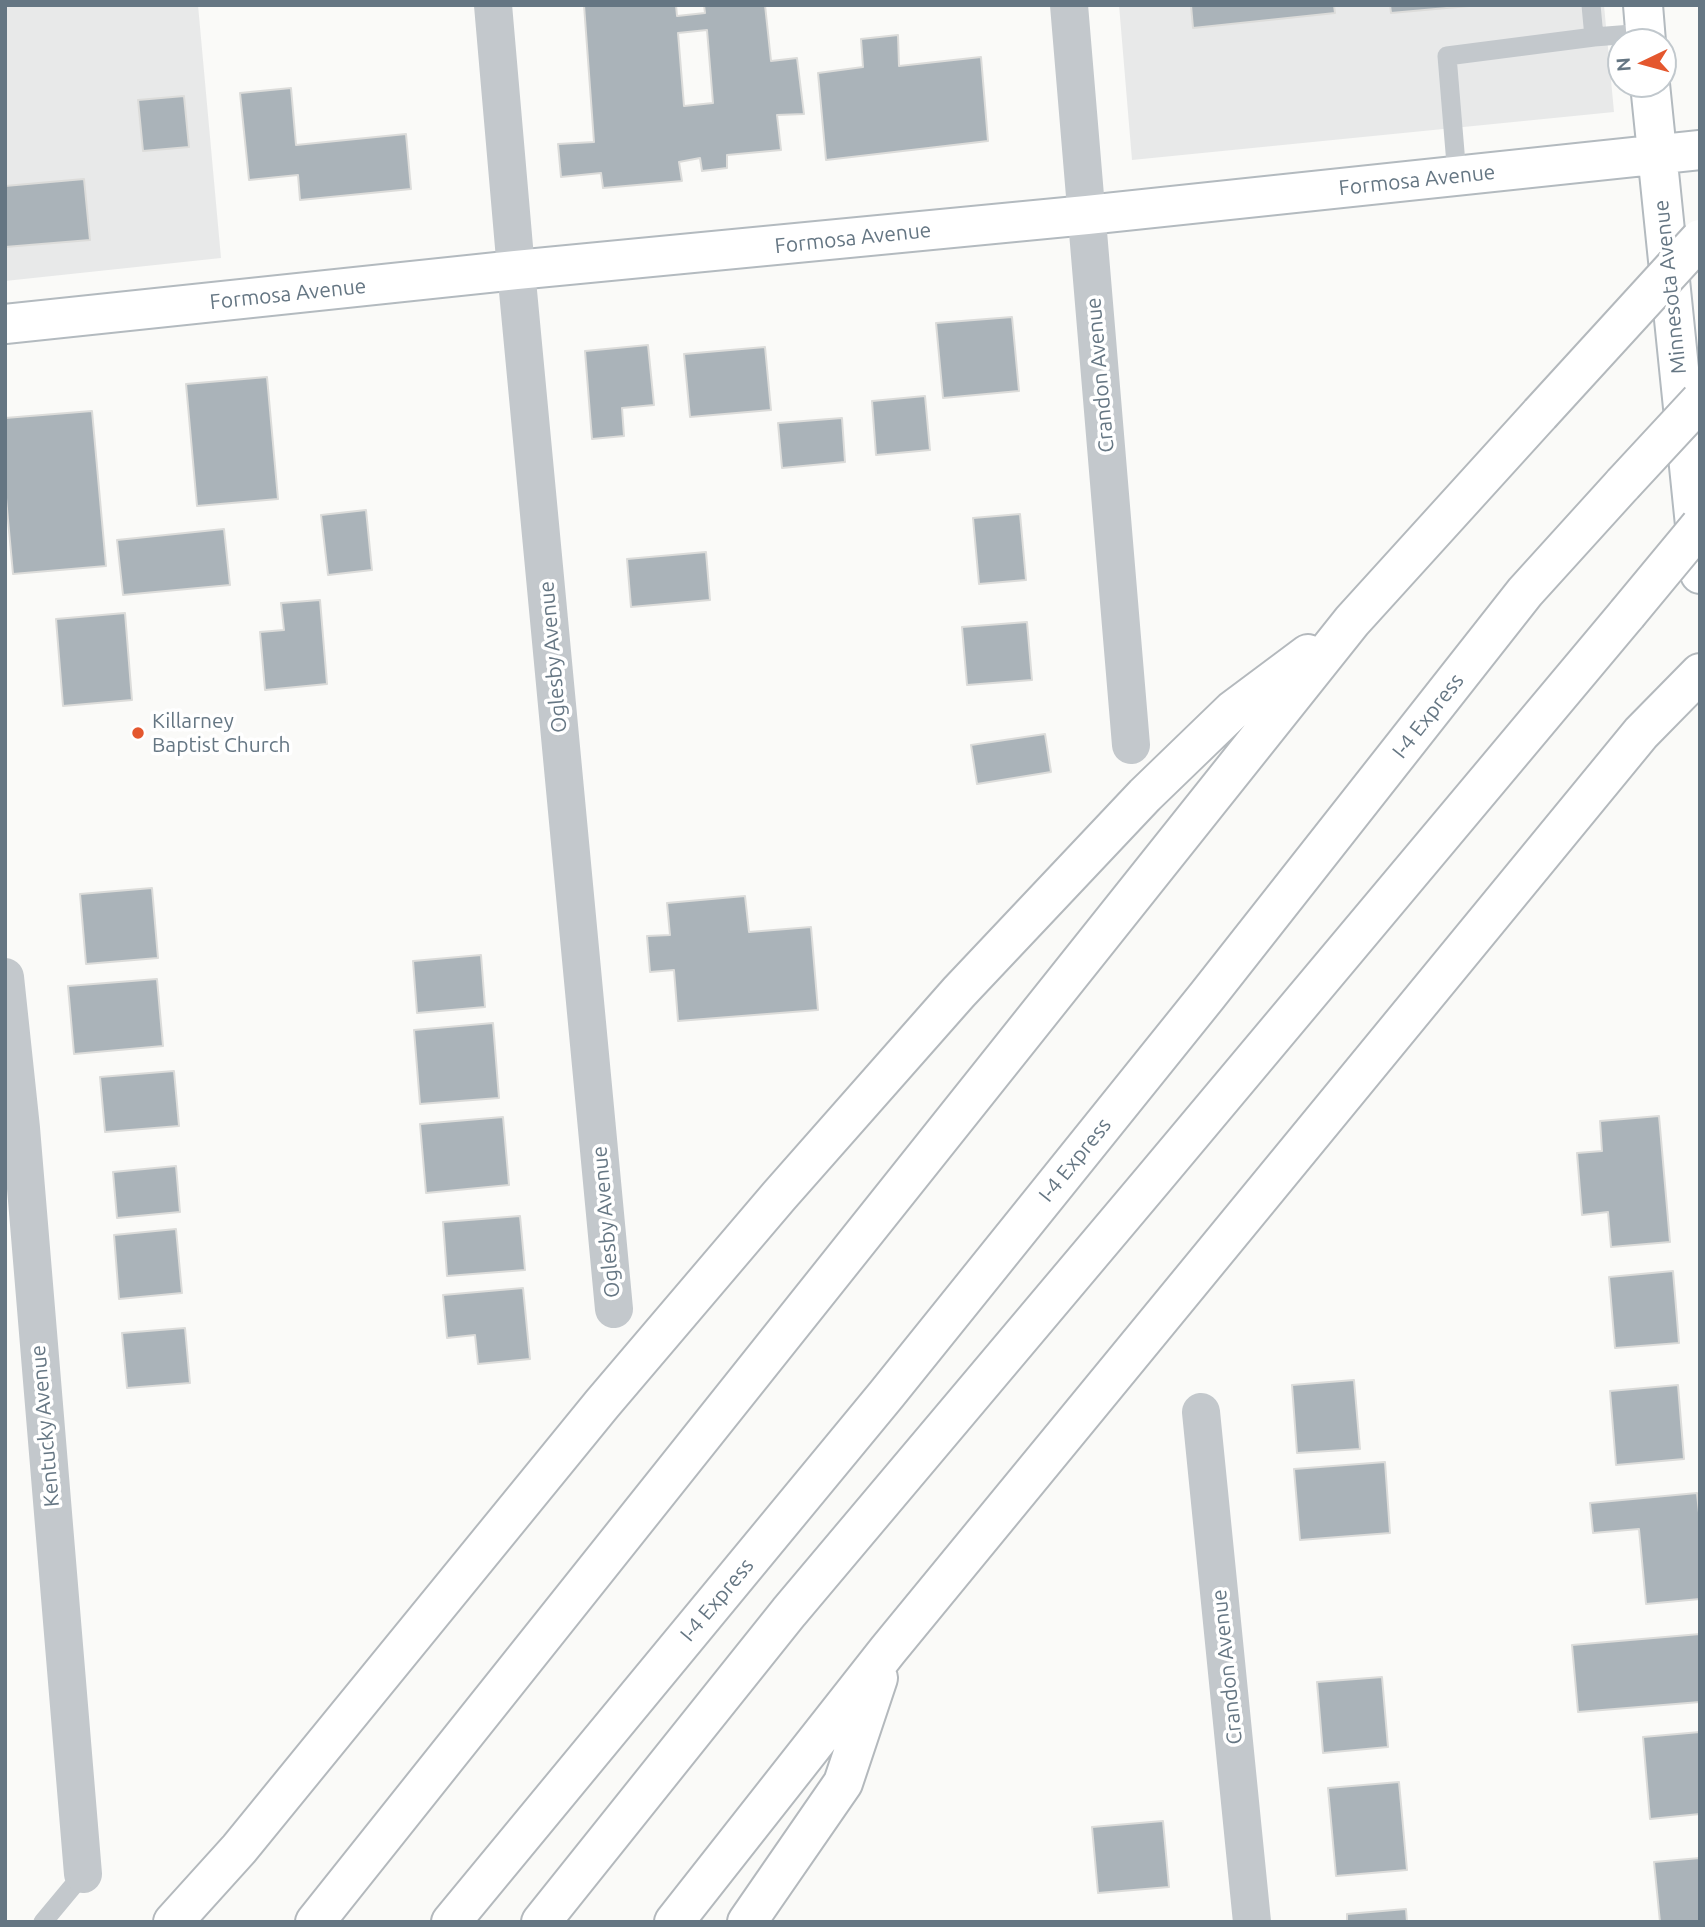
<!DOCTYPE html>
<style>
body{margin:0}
#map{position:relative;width:1705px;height:1927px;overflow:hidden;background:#fafaf8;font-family:Ubuntu,sans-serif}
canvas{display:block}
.frame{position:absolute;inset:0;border:7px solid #657683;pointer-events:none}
.north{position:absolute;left:1607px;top:28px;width:70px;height:70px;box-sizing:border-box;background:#fff;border:2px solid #c1c8cd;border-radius:50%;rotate:265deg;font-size:19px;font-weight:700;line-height:28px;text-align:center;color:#657683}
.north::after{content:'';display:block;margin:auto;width:24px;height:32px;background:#e4572e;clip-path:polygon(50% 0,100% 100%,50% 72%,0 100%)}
</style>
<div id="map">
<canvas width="1705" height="1927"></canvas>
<div class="frame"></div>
<div class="north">N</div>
</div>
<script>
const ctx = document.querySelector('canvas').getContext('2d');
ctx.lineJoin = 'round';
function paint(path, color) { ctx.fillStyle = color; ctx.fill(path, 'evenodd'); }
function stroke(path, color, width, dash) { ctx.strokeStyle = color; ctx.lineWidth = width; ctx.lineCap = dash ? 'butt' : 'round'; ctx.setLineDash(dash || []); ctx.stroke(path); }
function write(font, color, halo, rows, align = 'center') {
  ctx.font = font + ' Ubuntu,sans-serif'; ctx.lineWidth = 7; ctx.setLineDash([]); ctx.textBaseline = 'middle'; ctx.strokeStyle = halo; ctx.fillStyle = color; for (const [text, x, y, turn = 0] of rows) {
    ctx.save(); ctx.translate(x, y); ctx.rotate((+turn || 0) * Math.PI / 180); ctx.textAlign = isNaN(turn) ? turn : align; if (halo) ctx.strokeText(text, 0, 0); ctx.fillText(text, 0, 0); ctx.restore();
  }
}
paint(new Path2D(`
 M5,5H198L221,258L5,281Z
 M1119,5H1604L1614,112L1132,160Z`), '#e8e9e9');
const building = new Path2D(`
 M584,5H676L677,16L705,13L704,5H765L771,61L797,58L804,114L777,115L781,150L727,155V168L702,171L700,158L679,162L682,181L603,188L601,173L561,177L558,144L594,142ZM707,30L713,103L684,106L678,33Z
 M1191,5H1334L1335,13L1193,28Z
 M1390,5H1480L1391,13Z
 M898,35L899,66L981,57L988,141L826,160L818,73L863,67L861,39Z
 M291,88L296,145L406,134L411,189L300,200L298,175L249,180L240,93Z
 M184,96L189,147L143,151L138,100Z
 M84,179L90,240L5,247V186Z
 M1012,317L1019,391L943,398L936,323Z
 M648,345L654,405L622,408L624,436L592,439L585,351Z
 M765,347L771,410L690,417L684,354Z
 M267,377L278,499L197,506L186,384Z
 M925,396L930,450L876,455L872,401Z
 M92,411L106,566L13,574L5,487V418Z
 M842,418L845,462L782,468L778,423Z
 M366,510L372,570L328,575L321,515Z
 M1020,514L1026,580L979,584L973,518Z
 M224,529L230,585L123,595L117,540Z
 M706,552L710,600L631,607L627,559Z
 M320,600L327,684L265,690L260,632L284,630L281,603Z
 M125,613L132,700L63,706L56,619Z
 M1027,622L1032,680L967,685L962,627Z
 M1045,734L1051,772L977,784L971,745Z
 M152,888L158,958L86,964L80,894Z
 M745,896L749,932L811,927L818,1010L678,1021L674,970L650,972L647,936L670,935L667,903Z
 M481,955L485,1007L417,1013L413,961Z
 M157,979L163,1046L74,1054L68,986Z
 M493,1023L499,1098L420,1104L414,1030Z
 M174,1071L179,1126L105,1132L100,1077Z
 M1659,1116L1670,1242L1611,1247L1608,1212L1582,1215L1577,1153L1602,1151L1600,1121Z
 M503,1117L509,1185L426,1193L420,1124Z
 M176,1166L180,1212L117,1218L113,1172Z
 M520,1216L525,1270L447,1276L443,1222Z
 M176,1229L182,1293L119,1299L114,1235Z
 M1673,1271L1679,1343L1615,1348L1609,1277Z
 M523,1288L530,1359L478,1364L475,1335L447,1338L443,1295Z
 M185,1328L190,1383L127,1388L122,1333Z
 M1354,1380L1360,1449L1297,1453L1292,1385Z
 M1678,1385L1684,1459L1616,1465L1610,1391Z
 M1385,1462L1390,1533L1300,1540L1294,1469Z
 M1697,1493L1700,1523V1599L1646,1604L1639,1529L1593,1533L1590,1503Z
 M1700,1634V1702L1578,1712L1572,1645Z
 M1382,1677L1388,1747L1323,1753L1317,1682Z
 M1700,1732V1814L1650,1819L1643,1737Z
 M1399,1782L1407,1870L1336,1876L1328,1788Z
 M1163,1821L1169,1887L1098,1893L1092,1827Z
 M1700,1858V1922H1660L1654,1862Z
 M1406,1909L1407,1922H1347V1914Z`);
paint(building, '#aab3b9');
stroke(building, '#dcdcda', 2);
const secondary = new Path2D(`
 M1643,5L1646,42
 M1650,84L1700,574
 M5,324L516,270L1087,215L1700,150`);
const highway = new Path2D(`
 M173,1922L239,1849L602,1404L779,1196L959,992L1145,795L1233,710L1308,654
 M315,1922L1352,621L1540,414
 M451,1922L886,1395L1207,996L1525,592L1623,484
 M541,1922L789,1612L1152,1181L1627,614
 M674,1922L888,1650L1641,733L1700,673
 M747,1922L843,1783L878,1678`);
stroke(secondary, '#b3babf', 42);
stroke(highway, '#b4b9bd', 42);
stroke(new Path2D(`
 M1591,5L1594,37
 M1457,176L1447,56L1594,37L1645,33
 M43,1922L83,1874`), '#c3c8cc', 19);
stroke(new Path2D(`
 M493,5L516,270L614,1309
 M1069,5L1131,745
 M5,977L21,1128L83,1874
 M1201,1412L1252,1922`), '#c3c8cc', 38);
stroke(secondary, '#fff', 38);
stroke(highway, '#fff', 38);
const highwayBridge = new Path2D(`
 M1540,414L1700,239
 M1623,484L1700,401
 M1627,614L1700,526`);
stroke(highwayBridge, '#b4b9bd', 42, []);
stroke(highwayBridge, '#fff', 38);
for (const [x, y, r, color] of [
 [138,733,7,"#e4572e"]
]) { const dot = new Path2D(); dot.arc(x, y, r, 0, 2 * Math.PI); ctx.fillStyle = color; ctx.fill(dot); stroke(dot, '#fff', 2.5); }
write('21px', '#657683', '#fff', [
 ["Formosa Avenue",1417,180,-6],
 ["Formosa Avenue",853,238,-6],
 ["Minnesota Avenue",1670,287,-96],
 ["Formosa Avenue",288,294,-6],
 ["Crandon Avenue",1100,375,-95],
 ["Oglesby Avenue",553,657,-95],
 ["I-4 Express",1428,716,-52],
 ["I-4 Express",1075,1160,-51],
 ["Oglesby Avenue",606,1222,-95],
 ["Kentucky Avenue",45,1426,-95],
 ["I-4 Express",717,1600,-50],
 ["Crandon Avenue",1227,1667,-96]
]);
write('21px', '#657683', '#fff', [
 ["Killarney",152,721],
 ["Baptist Church",152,745]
], 'left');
</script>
